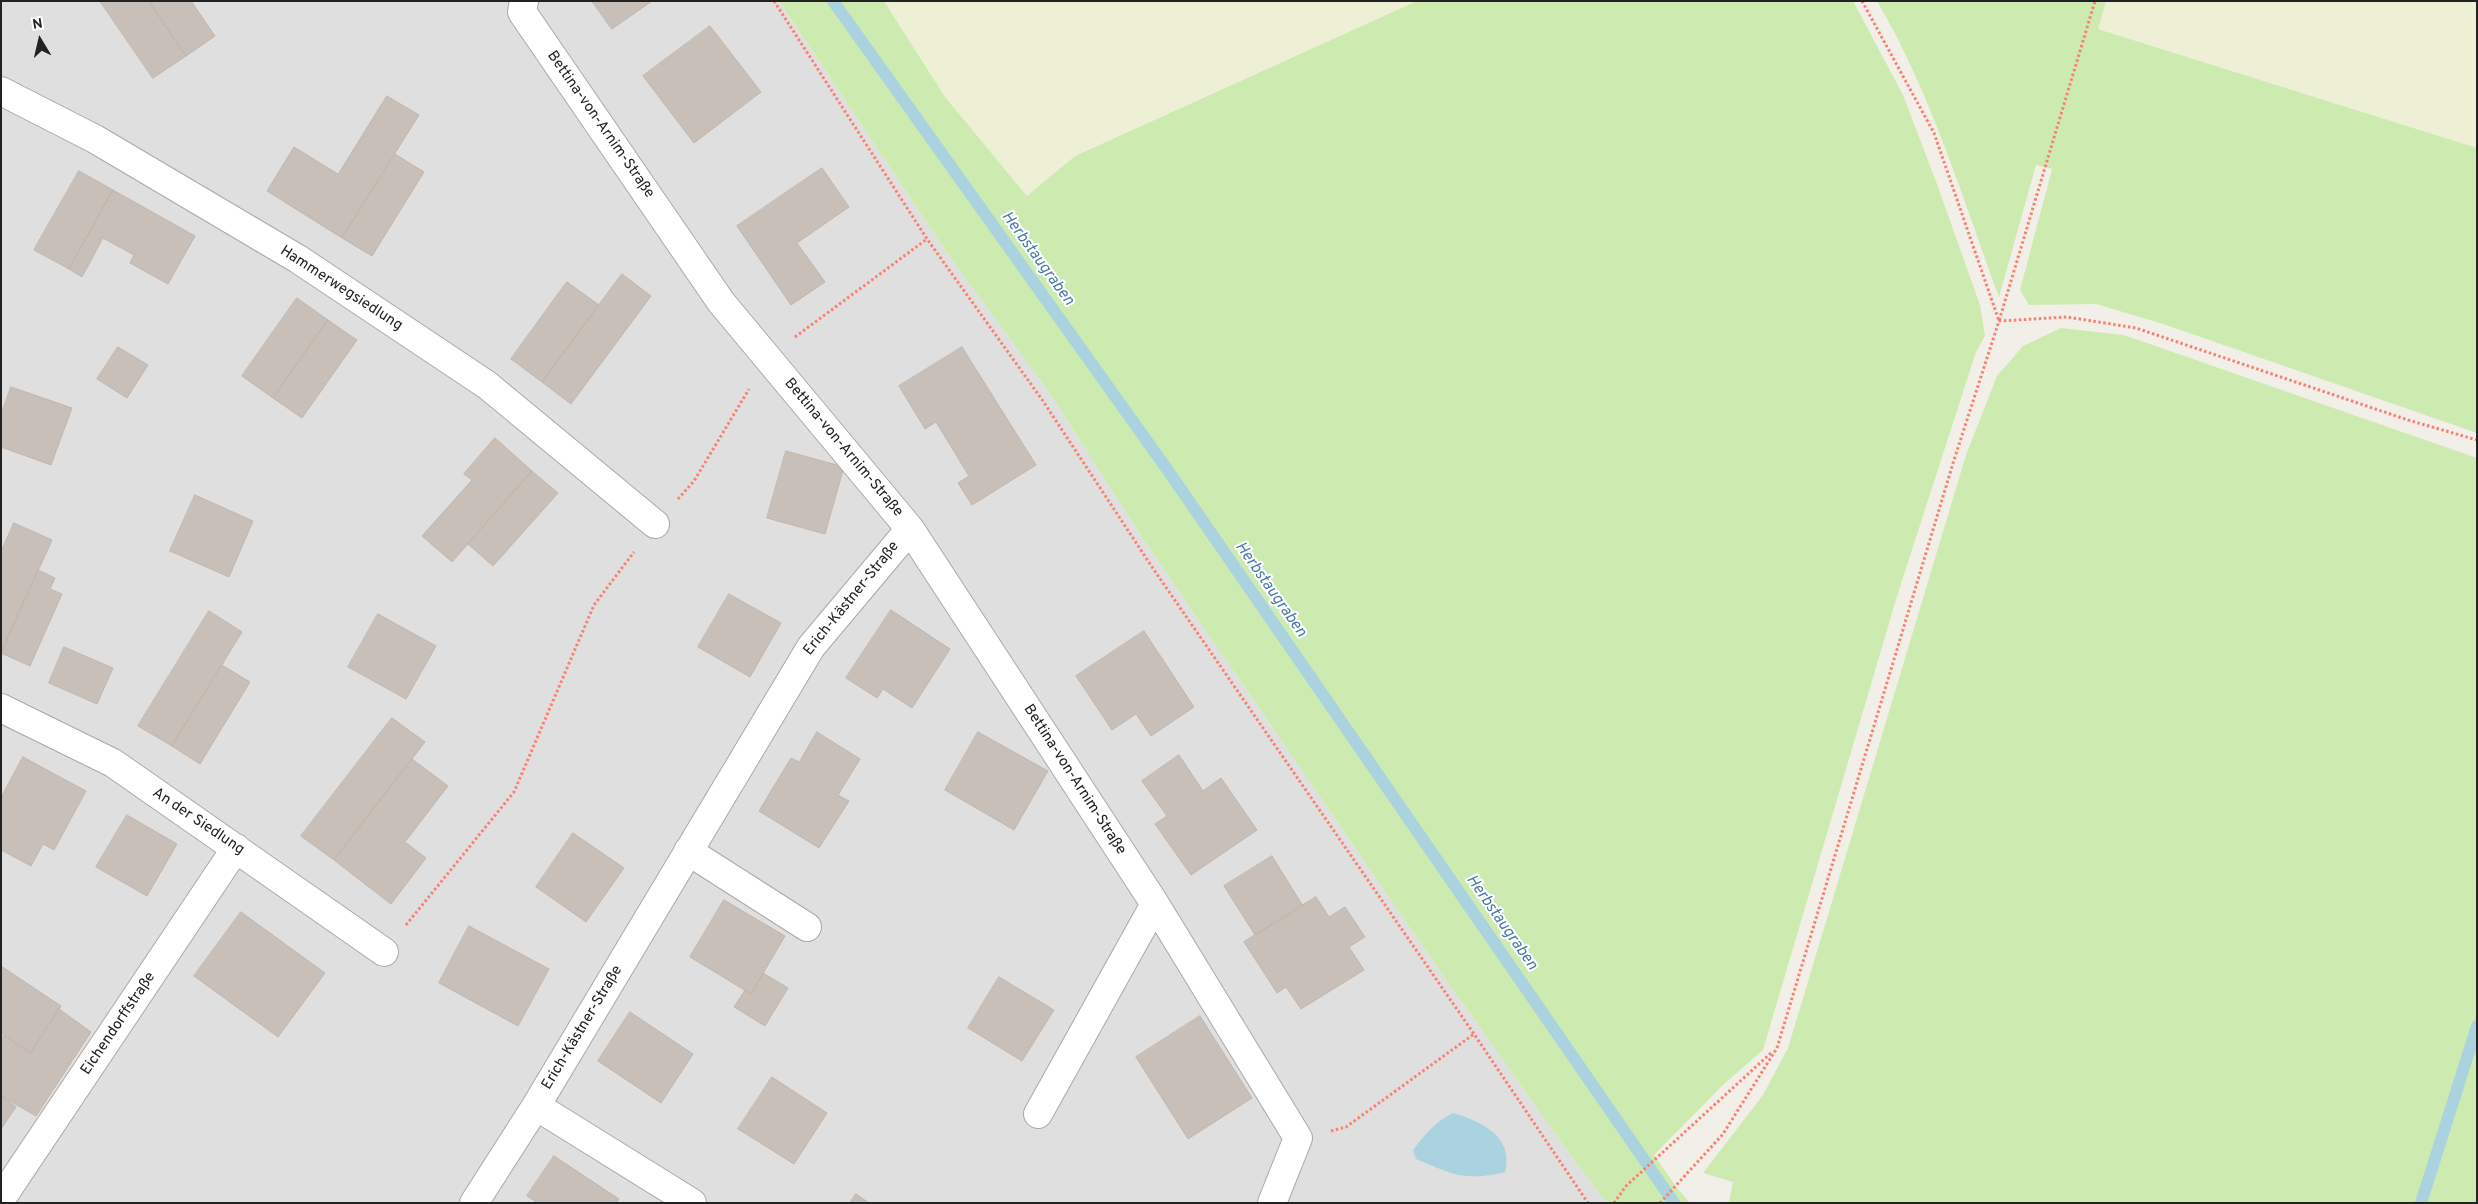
<!DOCTYPE html>
<meta charset="utf-8">
<style>
body{margin:0}
#map{position:relative;width:2478px;height:1204px;overflow:hidden;background:#f2efe9;font-family:Overpass,sans-serif}
canvas{display:block}
.frame{position:absolute;inset:0;border:2px solid #222;pointer-events:none}
.north{position:absolute;left:15px;top:15px;width:50px;height:50px;-webkit-text-stroke:4px #fff;paint-order:stroke;rotate:351deg;font-size:14px;font-weight:700;line-height:20px;text-align:center;color:#222}
.north::after{content:'';display:block;margin:auto;width:18px;height:22px;background:#222;clip-path:polygon(50% 0,100% 100%,50% 72%,0 100%)}
</style>
<div id="map">
<canvas width="2478" height="1204"></canvas>
<div class="frame"></div>
<div class="north">N</div>
</div>
<script>
const ctx = document.querySelector('canvas').getContext('2d');
ctx.lineJoin = 'round';
function paint(path, color) { ctx.fillStyle = color; ctx.fill(path, 'evenodd'); }
function stroke(path, color, width, dash) { ctx.strokeStyle = color; ctx.lineWidth = width; ctx.lineCap = dash ? 'butt' : 'round'; ctx.setLineDash(dash || []); ctx.stroke(path); }
function write(font, color, halo, rows, align = 'center') {
  ctx.font = font + ' Overpass,sans-serif'; ctx.lineWidth = 4; ctx.setLineDash([]); ctx.textBaseline = 'middle'; ctx.strokeStyle = halo; ctx.fillStyle = color; for (const [text, x, y, turn = 0] of rows) {
    ctx.save(); ctx.translate(x, y); ctx.rotate((+turn || 0) * Math.PI / 180); ctx.textAlign = isNaN(turn) ? turn : align; if (halo) ctx.strokeText(text, 0, 0); ctx.fillText(text, 0, 0); ctx.restore();
  }
}
paint(new Path2D(`
 M1,1H779L947,253L1049,392L1145,542L1428,954L1573,1159L1607,1203H1Z`), '#e0dfdf');
paint(new Path2D(`
 M884,1H1417L1075,156L1027,196L945,97Z
 M2106,1H2477V148L2097,28Z`), '#eef0d5');
paint(new Path2D(`
 M779,1H884L945,97L1027,196L1075,156L1417,1H1853L1903,95L1937,184L1980,305L1985,336L1976,352L1898,593L1763,1050L1724,1084L1654,1155L1677,1188L1690,1203H1607L1573,1159L1428,954L1145,542L1049,392L947,253Z
 M1877,1H2106L2098,29L2477,148V433L2163,324L2096,304L2029,305L2020,290L2052,169L2036,165L1999,297C1962,197 1931,93 1877,1Z
 M2061,328L2124,335L2477,458V1203H1729L1733,1182L1703,1173L1763,1095L1788,1048L1966,455L1997,376L2023,346Z`), '#cdebb0');
paint(new Path2D(`
 M1453,1113C1481,1122 1514,1135 1505,1172C1465,1182 1452,1174 1416,1159L1413,1150C1425,1134 1435,1122 1453,1113Z`), '#aad3df');
stroke(new Path2D(`
 M833,1L1169,472L1674,1203
 M2421,1203L2477,1026`), '#aad3df', 12);
const building = new Path2D(`
 M100,1H149L186,56L153,78Z
 M149,1H191L215,36L186,56Z
 M592,1H652L612,29Z
 M710,26L761,92L694,143L643,76Z
 M387,96L419,115L342,238L267,191L294,147L338,174Z
 M395,154L424,172L372,256L342,238Z
 M822,168L849,207L797,243L825,282L791,305L737,226Z
 M79,171L113,190L69,269L34,250Z
 M113,190L195,236L168,284L130,263L134,255L103,238L82,277L69,269Z
 M622,274L651,296L571,404L542,382Z
 M567,282L599,305L542,382L511,359Z
 M297,298L328,320L273,398L242,376Z
 M328,320L357,340L302,418L273,398Z
 M118,347L148,365L127,398L97,379Z
 M962,347L1036,465L972,505L958,483L969,476L936,422L925,429L899,386Z
 M11,387L72,408L51,465L1,447V415Z
 M495,438L532,471L452,562L422,536L472,480L464,474Z
 M786,451L844,467L825,534L767,518Z
 M532,471L558,493L493,566L468,544Z
 M195,495L253,521L229,577L170,551Z
 M14,523L52,540L1,653V552Z
 M38,570L55,578L50,589L62,594L30,666L1,653Z
 M729,594L781,623L750,677L698,647Z
 M891,610L950,649L912,708L883,689L877,698L846,678Z
 M209,611L242,632L172,746L138,726Z
 M378,614L436,646L406,699L348,667Z
 M1144,631L1194,707L1151,736L1136,714L1112,730L1076,676Z
 M64,647L113,668L97,704L49,683Z
 M222,665L250,682L200,764L172,746Z
 M392,718L425,742L334,860L301,836Z
 M817,732L860,759L838,795L849,801L819,848L759,811L791,758L799,762Z
 M978,732L1048,771L1014,830L945,790Z
 M1179,755L1203,791L1221,778L1257,830L1191,875L1155,824L1167,816L1142,781Z
 M23,757L86,791L54,850L43,844L31,866L1,850V798Z
 M412,759L448,786L405,842L426,858L391,904L334,860Z
 M127,815L177,844L147,896L96,867Z
 M573,833L624,868L586,922L536,887Z
 M1272,856L1303,906L1255,935L1224,886Z
 M1316,897L1329,917L1345,907L1365,937L1349,947L1364,970L1301,1009L1286,987L1277,993L1244,942Z
 M724,900L785,936L751,994L690,957Z
 M241,912L325,973L278,1037L194,976Z
 M469,926L549,969L518,1026L439,983Z
 M1,966L61,1006L30,1053L1,1033Z
 M763,973L788,988L765,1026L734,1007L745,990L751,994Z
 M999,977L1054,1010L1022,1061L968,1028Z
 M59,1009L91,1032L36,1116L1,1096V1040L4,1035L30,1053Z
 M630,1012L693,1054L661,1103L598,1061Z
 M1200,1016L1252,1098L1188,1139L1136,1057Z
 M772,1077L827,1113L794,1164L738,1129Z
 M1,1096L16,1107L1,1129Z
 M554,1156L619,1199L616,1203H538L527,1196Z
 M856,1194L869,1203H850Z`);
paint(building, '#c7bfb8');
stroke(building, '#c4b6ab', 1);
const minor = new Path2D(`
 M524,1L522,12L721,302L910,529L1155,904L1298,1138L1272,1203
 M1,91L95,139L298,259L487,385L655,524
 M1,708L113,763L384,952
 M688,851L807,927
 M536,1106L692,1203
 M1038,1114L1155,904
 M1,1199L236,848
 M474,1203L536,1106L811,647L910,529`);
stroke(minor, '#a9a9a9', 30);
stroke(new Path2D(`
 M774,1L927,239L1043,401L1152,567L1474,1034L1588,1203
 M1862,1L1934,133L1999,321L2095,1
 M795,337L927,239
 M678,499L694,481L749,389
 M406,925L514,792L594,605L634,552
 M1331,1131L1346,1127L1474,1034
 M1614,1203L1626,1186L1772,1052
 M1660,1203L1723,1134L1777,1048L1954,460L1999,321L2067,317L2136,328L2408,420L2477,440`), '#fa8072', 3, [2.5, 2.5]);
stroke(minor, '#fff', 28);
write('15px', '#222', '#fff', [
 ["Bettina-von-Arnim-Straße",600,125,55],
 ["Hammerwegsiedlung",341,289,33],
 ["Bettina-von-Arnim-Straße",843,448,50],
 ["Erich-Kästner-Straße",852,599,-51],
 ["Bettina-von-Arnim-Straße",1074,780,57],
 ["An der Siedlung",198,822,34],
 ["Eichendorffstraße",119,1024,-56],
 ["Erich-Kästner-Straße",583,1028,-59]
]);
write('italic 16px', '#4a7aab', '#fff', [
 ["Herbstaugraben",1037,259,54],
 ["Herbstaugraben",1270,590,55],
 ["Herbstaugraben",1501,923,55]
]);
</script>
